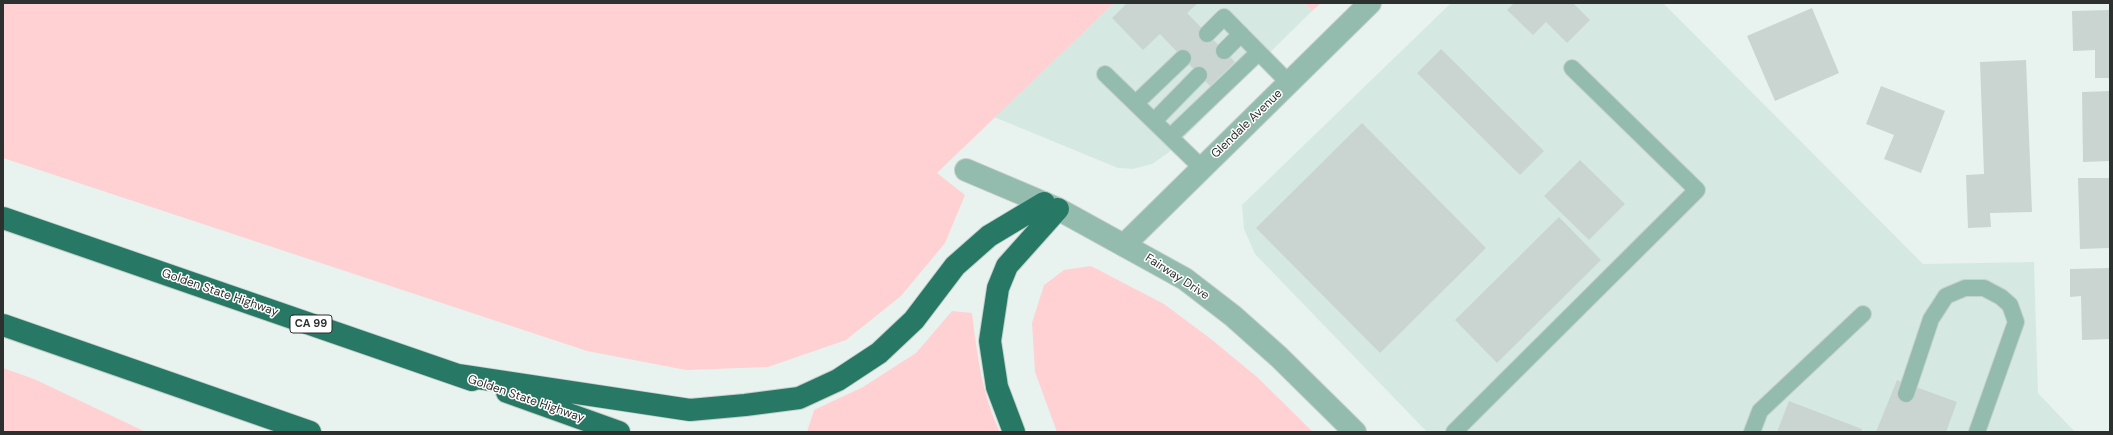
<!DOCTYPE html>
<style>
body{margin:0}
#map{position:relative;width:2113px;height:435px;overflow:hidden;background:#e8f3ef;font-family:"DM Sans",sans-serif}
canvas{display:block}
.frame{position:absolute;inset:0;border:4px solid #2c302f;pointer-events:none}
</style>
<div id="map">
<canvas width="2113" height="435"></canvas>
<div class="frame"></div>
</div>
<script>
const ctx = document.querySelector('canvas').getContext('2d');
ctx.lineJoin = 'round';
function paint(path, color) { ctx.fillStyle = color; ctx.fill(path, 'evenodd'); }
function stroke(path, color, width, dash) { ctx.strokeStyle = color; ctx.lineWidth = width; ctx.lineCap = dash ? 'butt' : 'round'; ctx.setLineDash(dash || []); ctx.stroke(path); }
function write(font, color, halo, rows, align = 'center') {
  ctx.font = font + ' "DM Sans",sans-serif'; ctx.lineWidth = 3; ctx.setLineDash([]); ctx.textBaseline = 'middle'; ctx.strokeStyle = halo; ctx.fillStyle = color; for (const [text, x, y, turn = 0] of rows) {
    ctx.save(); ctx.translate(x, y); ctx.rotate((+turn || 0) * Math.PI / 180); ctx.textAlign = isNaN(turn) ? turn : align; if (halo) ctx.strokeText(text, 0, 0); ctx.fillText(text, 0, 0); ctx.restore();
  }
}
paint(new Path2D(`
 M1114,3H1304L1312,11L1168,153L1152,164L1133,169L1118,168L994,117Z
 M1451,3H1663L1923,264L2034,262L2038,393L2075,432H1427L1255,254L1244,229L1242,205Z`), '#d5e9e2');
paint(new Path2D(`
 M3,3H1114L937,173L965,195L945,243L901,296L846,340L768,367L686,370L587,351L3,158Z
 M1304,3H1321L1312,11Z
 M1091,266L1164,304L1211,339L1257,377L1313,432H1057L1035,372L1032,323L1044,285L1064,270Z
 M952,311L972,313C977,354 982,395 1000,432H807L814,410L863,387L916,353Z
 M3,368L34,379L146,432H3Z`), '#ffd1d3');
paint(new Path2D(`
 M1127,3H1198L1187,13L1235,62L1210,86L1160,34L1143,50L1112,18Z
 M1514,3H1573L1590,20L1567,43L1546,22L1533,35L1507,10Z
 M1812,8L1839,73L1775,101L1747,36Z
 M2110,10V78H2095V50L2073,51L2072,11Z
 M1441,49L1544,151L1520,175L1417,73Z
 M2026,60L2032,212L1990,213L1991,227L1968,228L1966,175L1984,174L1980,62Z
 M1881,86L1945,111L1921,173L1884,159L1894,135L1866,124Z
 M2110,91V161L2083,162L2082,92Z
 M1362,123L1486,248L1380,353L1256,228Z
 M1580,160L1625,204L1589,240L1544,196Z
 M2078,178H2110V248L2080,249Z
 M1559,217L1601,260L1497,363L1455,320Z
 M2110,268V339L2082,340L2081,296L2070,297V269Z
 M1897,380L1957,402L1946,432H1876Z
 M1789,401L1862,429L1861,432H1777Z`), '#cad5d1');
const service = new Path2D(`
 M1207,34L1224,17L1289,83
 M1224,51L1241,34
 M1105,74L1202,168
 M1136,103L1183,58
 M1154,121L1199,75
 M1170,137L1258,53
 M1906,394L1931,319L1946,296L1965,288H1984L2001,297L2010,305L2016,322L1977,432
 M1454,432L1697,190L1572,68
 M1752,432L1760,411L1863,314`);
const minor = new Path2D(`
 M966,170L1044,203
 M1124,245L1370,3`);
const tertiary = new Path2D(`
 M1044,203L1058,209L1185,279L1233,316L1279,357L1355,432`);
const motorway = new Path2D(`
 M3,218L472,380
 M3,325L310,432
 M458,375L690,410L745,405L799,398L838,380L879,353L914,320L955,266L989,236L1044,203
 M507,392L619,432
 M1014,432L997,387L990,341L998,288L1007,266L1058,209`);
stroke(service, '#c6d0cc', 18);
stroke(minor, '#c6d0cc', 24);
stroke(tertiary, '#c6d0cc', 24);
stroke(motorway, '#c6d0cc', 24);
stroke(service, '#93bcae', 16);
stroke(minor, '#93bcae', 22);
stroke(tertiary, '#93bcae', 22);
stroke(motorway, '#277965', 22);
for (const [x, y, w] of [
 [311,324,42]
]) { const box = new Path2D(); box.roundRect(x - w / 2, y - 9, w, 18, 3); ctx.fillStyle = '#fff'; ctx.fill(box); stroke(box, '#2c302f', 1); }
write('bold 11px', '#2c302f', null, [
 ["CA 99",311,324]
]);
write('12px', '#2c302f', '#fff', [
 ["Glendale Avenue",1247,124,-44],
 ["Fairway Drive",1177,277,33],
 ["Golden State Highway",220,293,19],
 ["Golden State Highway",526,399,19]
]);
</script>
